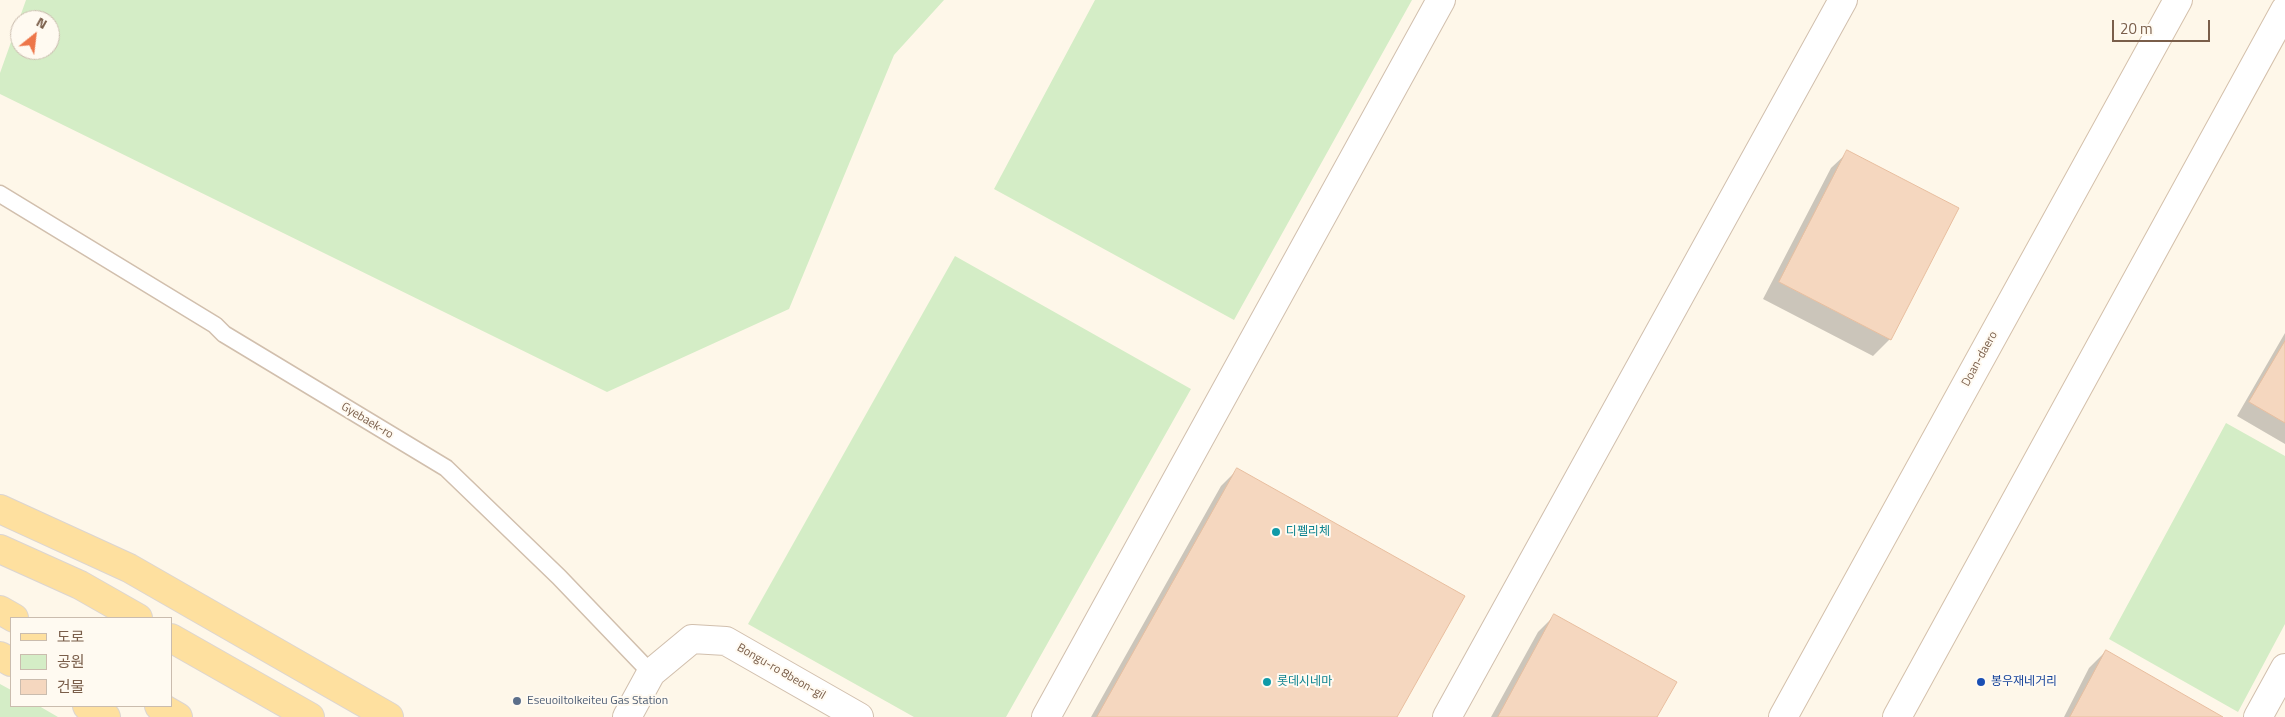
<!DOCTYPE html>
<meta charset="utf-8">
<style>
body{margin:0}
#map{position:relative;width:2285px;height:717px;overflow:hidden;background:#fef7e9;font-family:"Titillium Web","Noto Sans KR",sans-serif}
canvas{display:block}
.legend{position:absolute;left:10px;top:617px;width:162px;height:90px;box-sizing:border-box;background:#fffaf1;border:1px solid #cabcae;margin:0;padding:6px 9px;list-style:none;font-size:15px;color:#7a5e4a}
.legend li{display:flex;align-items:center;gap:10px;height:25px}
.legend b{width:25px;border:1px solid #cabcae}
.north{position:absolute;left:10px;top:10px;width:50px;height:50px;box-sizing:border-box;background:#fffaf1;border:1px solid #cabcae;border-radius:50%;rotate:29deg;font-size:14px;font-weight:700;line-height:20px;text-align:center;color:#7a5e4a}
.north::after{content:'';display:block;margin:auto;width:18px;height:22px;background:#ed7649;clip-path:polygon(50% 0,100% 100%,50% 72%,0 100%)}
.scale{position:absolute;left:2112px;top:20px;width:98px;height:22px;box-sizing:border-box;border:2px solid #7a5e4a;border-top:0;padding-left:6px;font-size:15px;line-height:18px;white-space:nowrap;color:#7a5e4a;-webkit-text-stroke:4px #fffaf1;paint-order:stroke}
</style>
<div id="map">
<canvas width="2285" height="717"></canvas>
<ul class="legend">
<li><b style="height:6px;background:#fee09f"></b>도로</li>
<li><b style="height:14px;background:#d4edc6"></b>공원</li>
<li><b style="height:14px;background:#f5d7bf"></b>건물</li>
</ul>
<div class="north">N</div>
<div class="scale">20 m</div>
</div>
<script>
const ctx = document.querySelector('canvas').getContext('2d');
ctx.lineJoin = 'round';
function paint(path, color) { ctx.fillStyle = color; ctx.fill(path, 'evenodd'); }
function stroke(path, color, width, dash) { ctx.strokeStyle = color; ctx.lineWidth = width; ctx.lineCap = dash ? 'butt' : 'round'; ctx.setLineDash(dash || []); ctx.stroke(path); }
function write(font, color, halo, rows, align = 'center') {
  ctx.font = font + ' "Titillium Web","Noto Sans KR",sans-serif'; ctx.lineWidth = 4; ctx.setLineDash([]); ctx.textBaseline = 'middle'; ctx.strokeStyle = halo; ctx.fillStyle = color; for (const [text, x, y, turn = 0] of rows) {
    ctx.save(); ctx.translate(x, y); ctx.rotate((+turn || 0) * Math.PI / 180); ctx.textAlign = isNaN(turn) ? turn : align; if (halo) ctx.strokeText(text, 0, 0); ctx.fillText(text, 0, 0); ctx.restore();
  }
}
paint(new Path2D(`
 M26,0H944L894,55L789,309L607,392L0,94V73ZM20,20H50V50H20Z
 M1095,0H1412L1234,320L994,189Z
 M955,256L1191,389L1006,717H914L748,624Z
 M2226,423L2285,456V624L2238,712L2109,639Z
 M0,684L11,690V706H39L58,717H0Z`), '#d4edc6');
paint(new Path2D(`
 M1848,152L1890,339L1873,356L1763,299L1831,168Z
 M2285,333V444L2237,416Z
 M1237,470L1396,717H1091L1221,486Z
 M1554,616L1656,717H1491L1538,632Z
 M2106,651L2221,717H2064L2089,668Z`), '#0003');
const building = new Path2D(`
 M1847,150L1959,208L1891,340L1779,282Z
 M2285,341V423L2249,402Z
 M1237,468L1465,596L1397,717H1097Z
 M1554,614L1677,682L1657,717H1498Z
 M2106,650L2223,717H2070Z`);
paint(building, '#f5d7bf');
stroke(building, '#e8be9f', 1);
const service = new Path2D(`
 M0,194L215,325L224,334L446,468L559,577L651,673`);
const minor = new Path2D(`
 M627,717L651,673L692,639L726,641L859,717
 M1046,717L1441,0
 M1447,717L1843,0
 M2258,717L2285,668`);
const secondary = new Path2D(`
 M1783,717L2178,0
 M1897,717L2285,10`);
const primary = new Path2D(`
 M0,509L129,568L389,717
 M0,549L80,585L138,618
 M0,610L14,618
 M171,638L310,717
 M0,656L11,662
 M87,706L106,717
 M159,706L178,717`);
stroke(service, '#d1bfad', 19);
stroke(minor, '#d1bfad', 30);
stroke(secondary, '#d4c0ab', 30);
stroke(primary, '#dcd5d0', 30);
stroke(service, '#fff', 16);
stroke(minor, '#fff', 28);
stroke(secondary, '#fff', 28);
stroke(primary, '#fee09f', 28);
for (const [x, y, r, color] of [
 [1276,532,5,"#0f9aa8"],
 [1267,682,5,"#0f9aa8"],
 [1981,682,5,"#1a4fb4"],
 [517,701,5,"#5c6f8a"]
]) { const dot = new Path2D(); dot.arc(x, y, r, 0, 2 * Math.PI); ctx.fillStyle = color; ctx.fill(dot); stroke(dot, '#fffaf1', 2); }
write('12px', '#7a5e4a', '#fffaf1', [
 ["Doan-daero",1980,359,-61],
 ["Gyebaek-ro",367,421,31],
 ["Bongu-ro 8beon-gil",781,672,30]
]);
write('12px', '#0d838f', '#fffaf1', [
 ["디펠리체",1286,532],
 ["롯데시네마",1277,682]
], 'left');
write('12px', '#164399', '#fffaf1', [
 ["봉우재네거리",1991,682]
], 'left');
write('12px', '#4e5e75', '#fffaf1', [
 ["Eseuoiltolkeiteu Gas Station",527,701]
], 'left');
</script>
